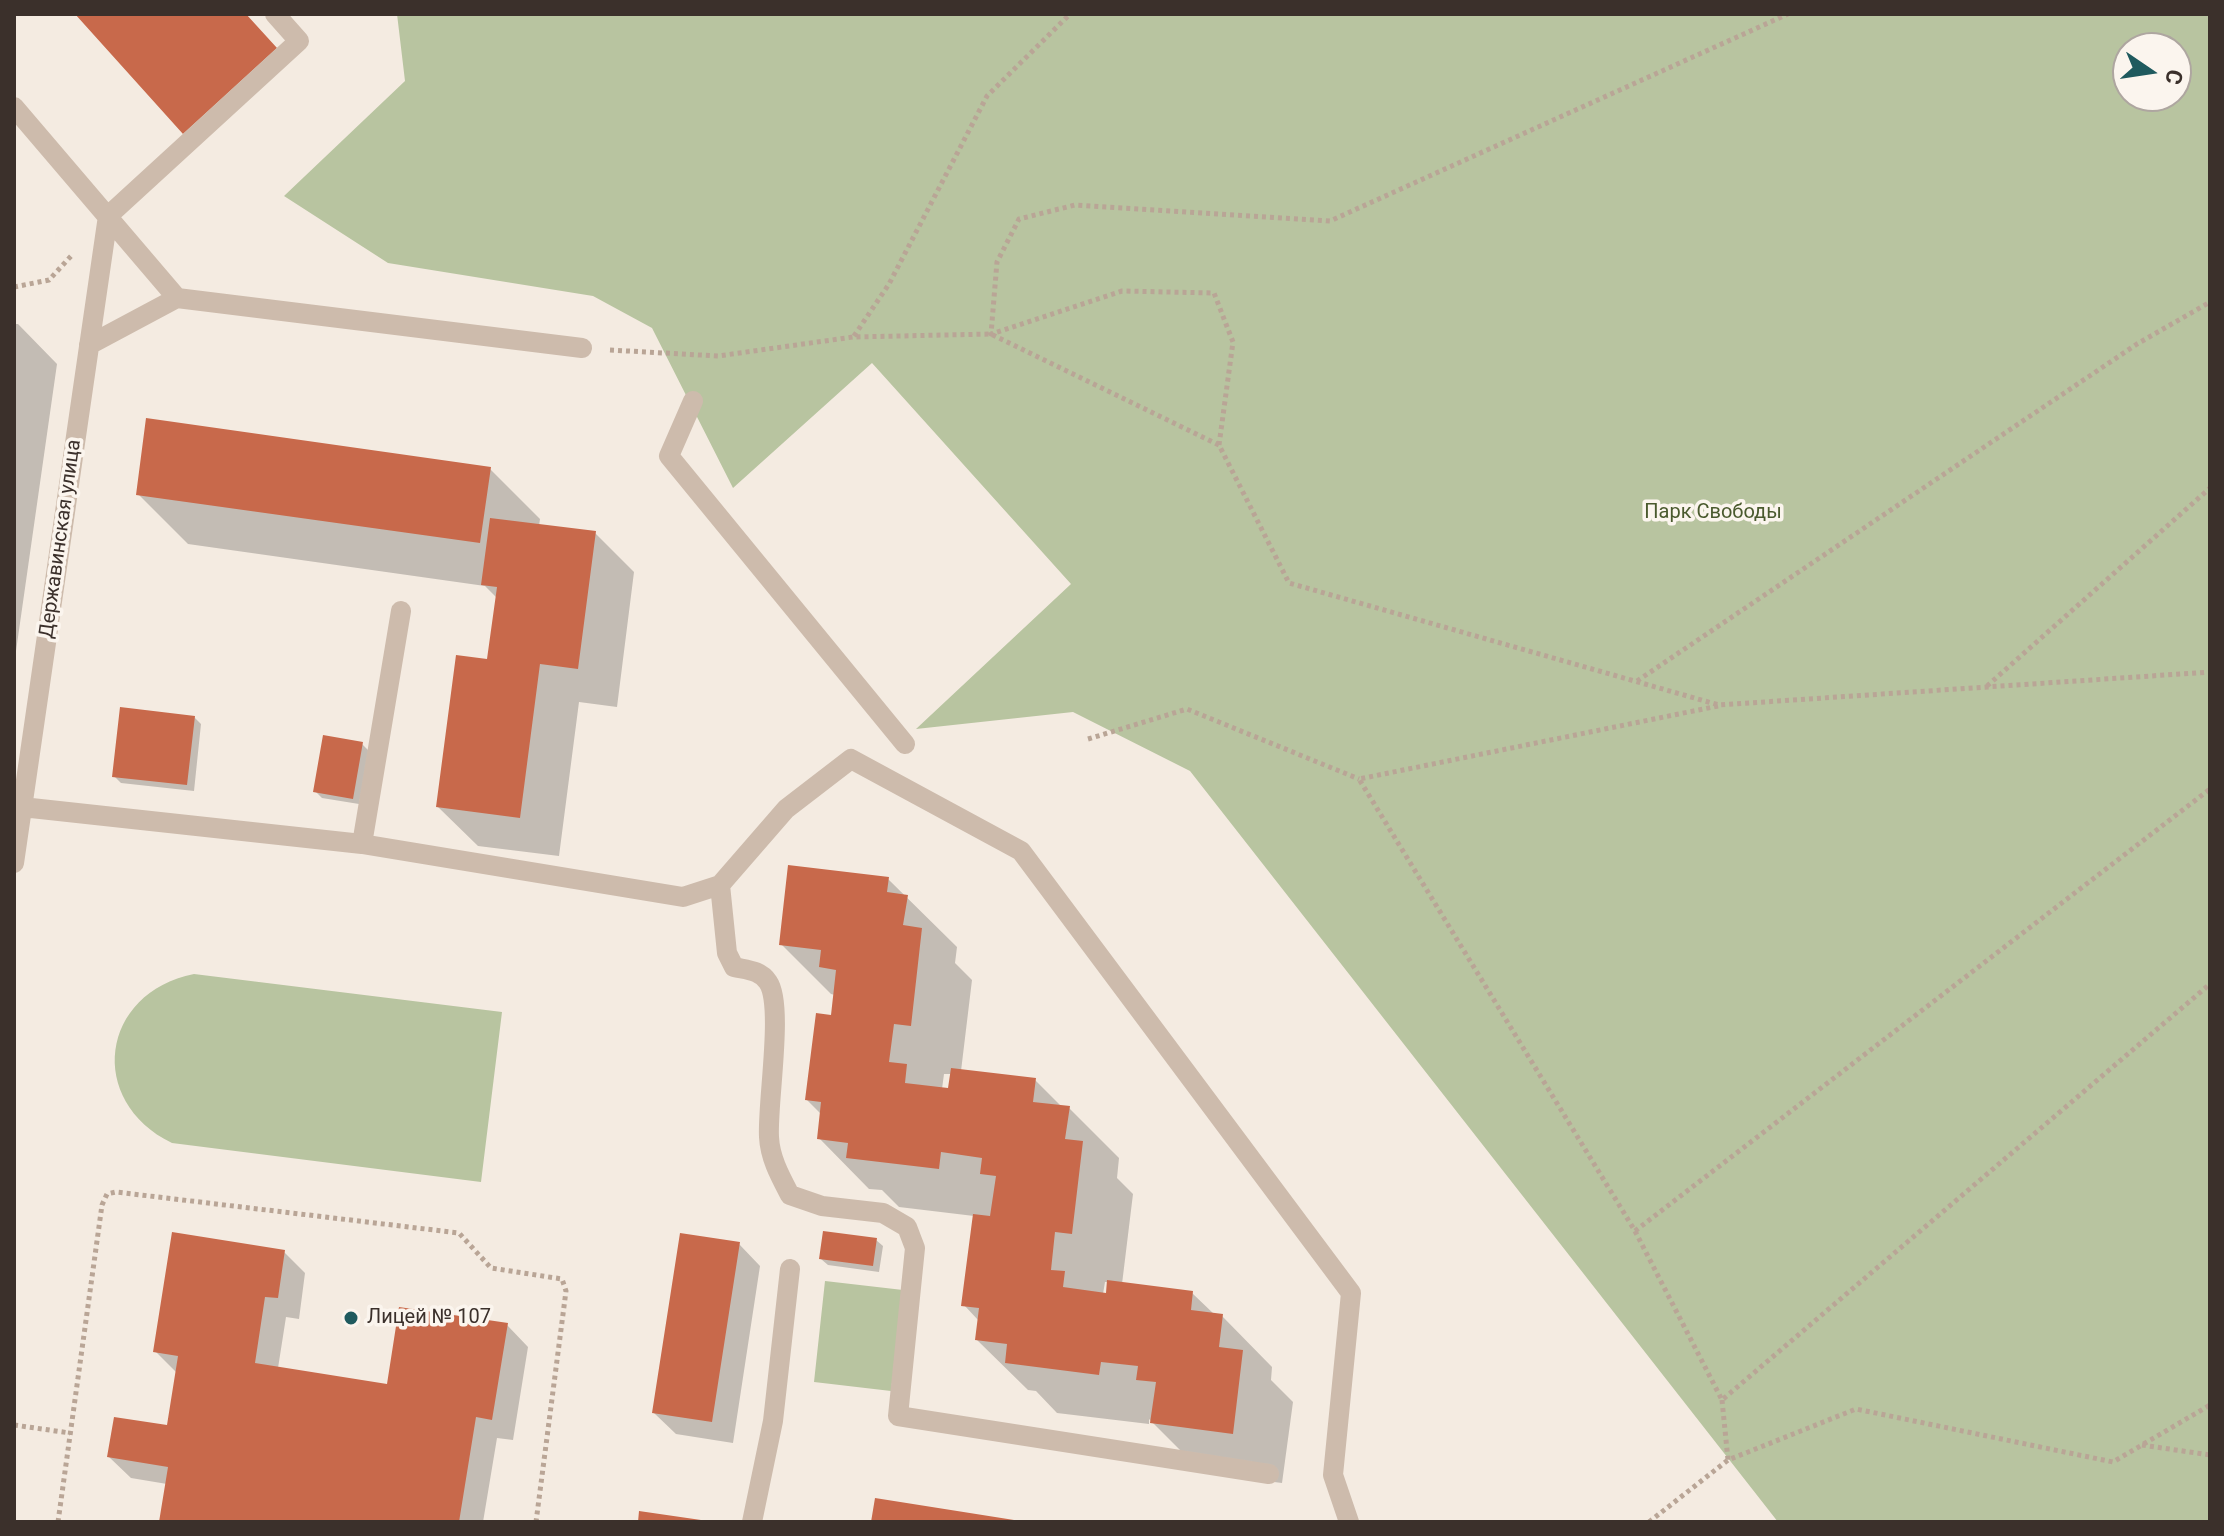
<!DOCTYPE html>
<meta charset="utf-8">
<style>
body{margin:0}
#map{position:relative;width:2224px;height:1536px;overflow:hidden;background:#f4ebe1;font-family:Roboto,sans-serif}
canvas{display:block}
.frame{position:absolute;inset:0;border:16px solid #3b302b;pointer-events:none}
.north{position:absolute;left:2112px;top:32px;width:80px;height:80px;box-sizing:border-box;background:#fbf5ee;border:2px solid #aea6a0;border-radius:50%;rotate:103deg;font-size:22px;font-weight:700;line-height:32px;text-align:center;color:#3b302b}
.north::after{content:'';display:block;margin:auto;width:28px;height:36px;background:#1f5a5e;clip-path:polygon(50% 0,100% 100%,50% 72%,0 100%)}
</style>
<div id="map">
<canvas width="2224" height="1536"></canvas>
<div class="frame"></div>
<div class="north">С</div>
</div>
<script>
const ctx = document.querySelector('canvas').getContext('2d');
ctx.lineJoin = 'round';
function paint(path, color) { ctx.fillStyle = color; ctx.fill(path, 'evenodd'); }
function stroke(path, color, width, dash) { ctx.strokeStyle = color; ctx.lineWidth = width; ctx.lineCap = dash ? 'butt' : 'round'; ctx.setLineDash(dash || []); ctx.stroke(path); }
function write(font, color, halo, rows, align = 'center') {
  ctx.font = font + ' Roboto,sans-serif'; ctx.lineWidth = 7; ctx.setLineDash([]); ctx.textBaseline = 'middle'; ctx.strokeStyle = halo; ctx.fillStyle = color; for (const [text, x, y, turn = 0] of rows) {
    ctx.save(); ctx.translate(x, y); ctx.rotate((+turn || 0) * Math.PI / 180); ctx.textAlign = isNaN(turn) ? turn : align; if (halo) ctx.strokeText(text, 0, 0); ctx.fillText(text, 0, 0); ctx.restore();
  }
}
paint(new Path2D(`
 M397,14H2210V1522H1778L1190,771L1073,712L916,729L1071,584L872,363L733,488L652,328L593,296L388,263L284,196L405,81ZM2128,48H2176V96H2128Z
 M194,974L502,1012L481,1182L172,1143C86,1101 100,993 194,974Z
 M825,1281L903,1290L891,1391L814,1382Z`), '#b8c4a0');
paint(new Path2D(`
 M14,324H18L57,364L14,665Z
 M490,469L540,519L539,526L595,533L634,572L617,707L579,702L559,856L478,846L438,807L489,661L497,598L485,586L188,544L138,494Z
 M194,717L201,724L194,791L121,783L114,776Z
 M362,744L369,751L359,804L322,798L315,791Z
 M888,879L957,947L955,963L972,980L961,1071L1035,1080L1062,1107L1069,1108L1119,1158L1117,1178L1133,1194L1122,1284L1192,1293L1215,1315L1222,1316L1272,1367L1271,1380L1293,1402L1282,1483L1203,1473L1149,1419V1424L1057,1413L1036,1391L1028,1390L977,1340L979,1321L964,1305L974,1216L899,1207L882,1190L869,1189L819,1138L822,1115L807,1100L833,1017L835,995L831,994L781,944ZM944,1074H952L950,1090L942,1089ZM1105,1282H1109L1107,1295L1103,1294Z
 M876,1240L883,1246L879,1272L828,1265L821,1259Z
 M739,1244L760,1266L733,1443L676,1434L654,1413Z
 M284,1252L305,1273L299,1319L286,1317L278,1368L389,1386L507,1325L528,1347L513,1440L497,1438L483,1522H161L167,1484L131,1478L109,1457L169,1428L177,1373L155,1351Z`), '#0003');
paint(new Path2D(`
 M75,14H246L277,48L183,134Z
 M146,418L491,467L480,543L136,495Z
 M490,518L596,531L578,669L540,664L520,818L436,807L456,655L487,659L497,587L481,585Z
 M120,707L195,716L187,785L112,777Z
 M323,735L363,742L353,799L313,792Z
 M788,865L889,877L887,892L908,895L903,925L922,928L911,1026L894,1024L889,1062L907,1064L905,1083L948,1088L951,1068L1036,1078L1033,1102L1070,1106L1065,1139L1083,1141L1072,1234L1055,1232L1051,1270L1065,1271L1063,1287L1106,1293L1107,1280L1193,1291L1191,1310L1223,1314L1219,1347L1243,1350L1233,1434L1150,1423L1156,1382L1136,1380L1138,1366L1101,1362L1099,1375L1005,1363L1007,1344L975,1340L979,1308L961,1306L973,1214L990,1216L996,1176L980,1174L982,1158L941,1152L939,1169L846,1158L848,1143L817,1139L821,1102L805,1100L816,1013L831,1015L836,970L819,967L821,950L779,945Z
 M823,1231L877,1238L873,1266L819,1259Z
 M172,1232L285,1250L278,1298L265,1297L255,1363L387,1384L399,1307L508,1323L492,1420L476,1417L459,1522H159L168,1467L107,1457L114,1417L167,1425L178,1356L153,1352Z
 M680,1233L740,1242L712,1422L652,1413Z
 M875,1498L1014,1520V1522H871Z
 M639,1511L701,1520V1522H638Z`), '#c8694b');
stroke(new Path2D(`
 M14,287L49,280L72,255
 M854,336L889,284L987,96L1070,14
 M610,350L718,356L853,337L991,334L1219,445L1289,583L1719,705L2210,672
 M1219,445L1233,342L1214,293L1122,291L991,334L997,262L1019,219L1075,205L1330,221L1788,14
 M1637,681L2137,344L2210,302
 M1987,686L2210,488
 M1718,706L1359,779L1635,1231L2210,789
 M1088,739L1187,709L1359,779
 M1635,1231L1722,1400L2210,984
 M1722,1400L1728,1460L1856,1409L2113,1462L2210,1405
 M14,1425L70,1433
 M2142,1445L2210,1455
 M58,1522L102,1205L107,1194L116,1192L459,1233L491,1268L562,1279L566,1291L536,1522
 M1649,1522L1728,1460`), '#b9a596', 5, [4, 4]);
stroke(new Path2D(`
 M14,107L177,298L582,348
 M108,216L299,41L275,14
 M89,345L177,298
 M693,401L669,456L905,744
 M22,807L362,844L683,897L720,885L786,809L851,759L1021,851L1351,1293L1333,1475L1349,1522
 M362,844L401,611
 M14,863L108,216
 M720,885L727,953L734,967C747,970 760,970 768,982C784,1005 767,1103 769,1137C770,1158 780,1176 790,1195L822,1206L883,1213L907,1227L915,1248L898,1416L1269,1474
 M752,1522L773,1421L790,1269`), '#cdbbac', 20);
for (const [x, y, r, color] of [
 [351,1318,8,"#1f5a5e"]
]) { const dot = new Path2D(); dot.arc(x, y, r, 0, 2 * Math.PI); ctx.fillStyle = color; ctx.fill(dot); stroke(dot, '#fbf5ee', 3); }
write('20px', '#4a5a2e', '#fbf5ee', [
 ["Парк Свободы",1713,513]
]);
write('20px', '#3b302b', '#fbf5ee', [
 ["Державинская улица",61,539,-82]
]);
write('20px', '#3b302b', '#fbf5ee', [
 ["Лицей № 107",367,1318]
], 'left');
</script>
